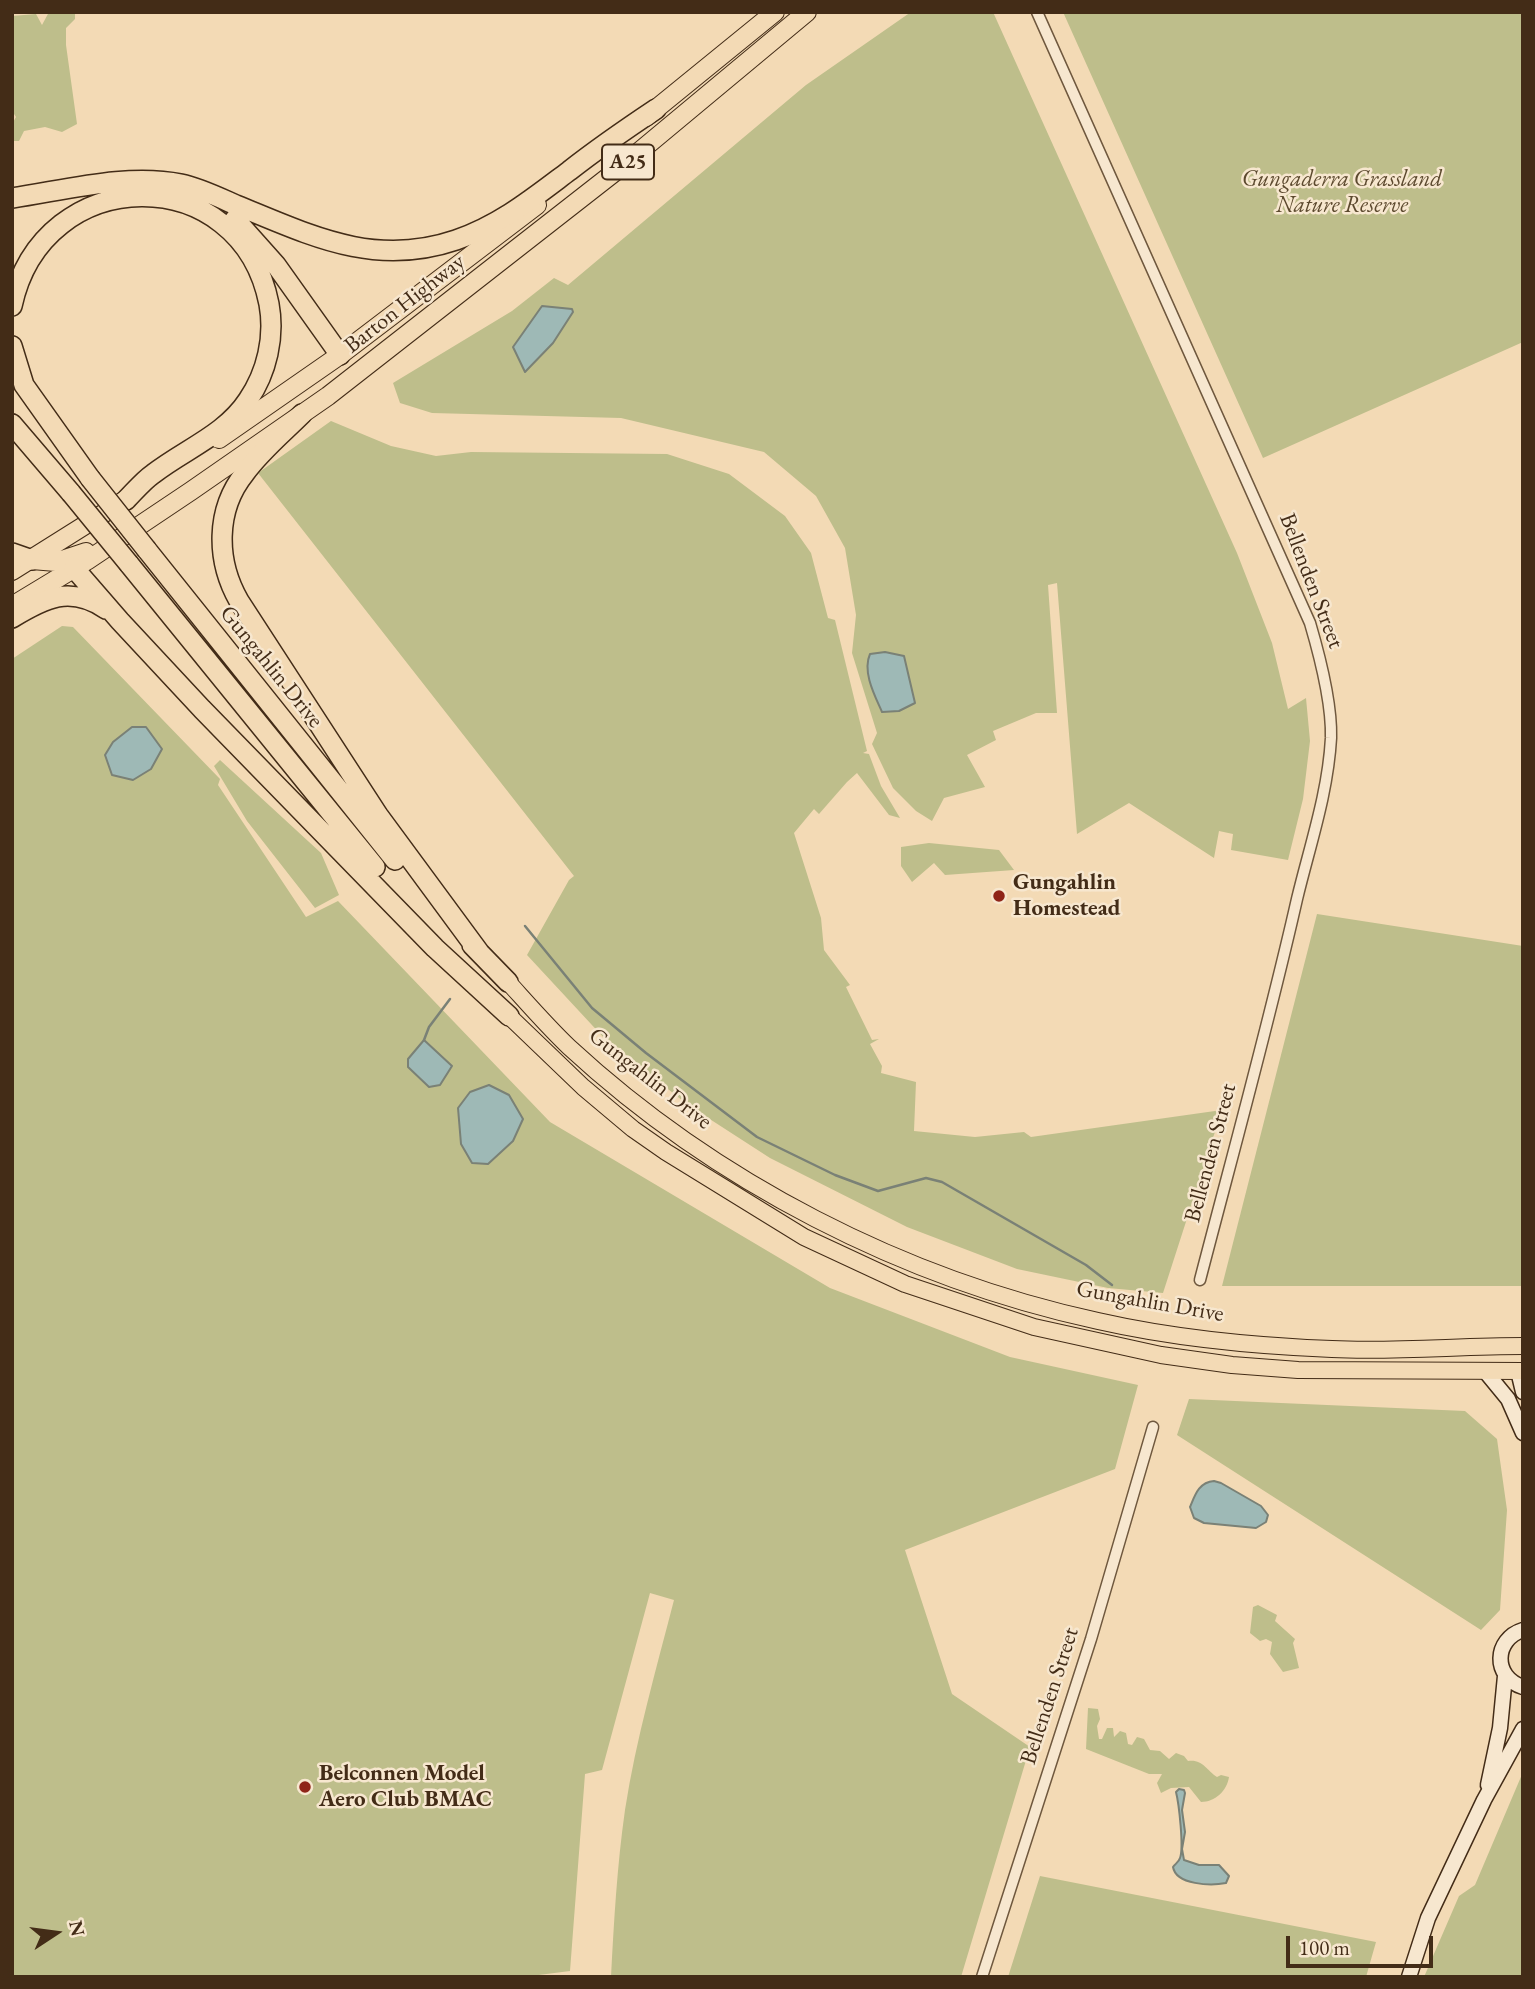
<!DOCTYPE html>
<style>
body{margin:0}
#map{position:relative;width:1535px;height:1989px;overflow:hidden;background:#f3dab5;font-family:"EB Garamond",serif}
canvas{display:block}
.frame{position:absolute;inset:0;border:14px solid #432c17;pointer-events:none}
.north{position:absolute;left:21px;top:1898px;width:70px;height:70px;-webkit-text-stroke:5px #f7e7cf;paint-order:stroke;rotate:77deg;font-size:19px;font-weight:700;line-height:28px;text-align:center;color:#432c17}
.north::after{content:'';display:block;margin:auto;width:24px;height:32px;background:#432c17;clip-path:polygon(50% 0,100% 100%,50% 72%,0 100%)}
.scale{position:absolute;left:1286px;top:1936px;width:147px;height:32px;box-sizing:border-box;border:4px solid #432c17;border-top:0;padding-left:9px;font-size:21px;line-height:24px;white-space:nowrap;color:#432c17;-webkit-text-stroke:5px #f7e7cf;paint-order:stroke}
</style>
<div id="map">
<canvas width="1535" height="1989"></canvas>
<div class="frame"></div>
<div class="north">N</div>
<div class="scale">100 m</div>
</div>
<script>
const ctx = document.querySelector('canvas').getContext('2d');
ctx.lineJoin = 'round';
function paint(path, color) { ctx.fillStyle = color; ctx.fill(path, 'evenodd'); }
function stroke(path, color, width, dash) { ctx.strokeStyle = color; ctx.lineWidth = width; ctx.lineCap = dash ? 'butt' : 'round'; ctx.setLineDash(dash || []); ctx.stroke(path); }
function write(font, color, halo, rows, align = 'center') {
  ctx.font = font + ' "EB Garamond",serif'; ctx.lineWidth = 5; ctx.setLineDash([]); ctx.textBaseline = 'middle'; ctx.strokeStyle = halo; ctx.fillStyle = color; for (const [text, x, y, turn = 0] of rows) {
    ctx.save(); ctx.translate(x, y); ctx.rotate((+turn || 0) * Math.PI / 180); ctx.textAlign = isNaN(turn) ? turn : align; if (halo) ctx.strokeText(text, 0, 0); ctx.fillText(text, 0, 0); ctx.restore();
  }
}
paint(new Path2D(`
 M49,12H75V19L66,28V45L77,124L62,132L45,127L24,131L19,141H12V124L16,117L12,111V16L36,14L42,25Z
 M911,12H993L1237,553L1272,643L1288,709L1306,698L1310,741L1303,799L1288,860L1231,850L1233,834L1219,831L1214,858L1129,803L1077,834L1057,583L1048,585L1057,713H1036L993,731L996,740L967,755L985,787L944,798L932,821L916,811L893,788L872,744L877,733L852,653L856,615L845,548L816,496L764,452L621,418L432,413L400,403L393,383L512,311L554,278L568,285L806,85Z
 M1063,12H1523V342L1263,458Z
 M331,421L391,446L436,456L471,452L667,454L729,474L785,516L811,553L828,618L835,620L867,751L863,753L869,754L881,786L900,818L889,815L857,773L847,782L819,814L814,809L794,833L821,918L824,950L850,985L846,987L872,1040L879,1039L870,1044L882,1066L881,1073L916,1082L914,1131L975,1137L1024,1132L1031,1137L1222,1110L1163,1293L1108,1288L1017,1269L907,1227L770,1158L688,1105L604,1038L527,955L569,880L574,876L258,473Z
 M62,626L73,627L220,779L218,785L306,917L338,901L550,1122L830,1288L1010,1357L1138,1385L1115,1469L905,1550L952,1694L1030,1747L961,1977H611C614,1921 617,1866 625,1810C636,1739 656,1670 674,1600L650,1593L602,1770L585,1774L570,1971L523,1977H12V659Z
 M220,760L321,853L339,895L315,908L247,821L214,766Z
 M929,843L999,850L1014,870L945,875L934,863L912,882L901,866V847Z
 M1317,914L1523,946V1286H1222Z
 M1189,1399L1465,1411L1497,1439L1507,1510L1500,1610L1481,1630L1177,1435Z
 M1258,1605L1277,1615L1275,1621L1295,1639L1293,1643L1299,1668L1283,1672L1270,1654L1272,1642L1266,1639L1260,1641L1250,1633L1253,1607Z
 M1088,1708L1098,1709L1100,1719L1097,1726L1099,1739H1102L1107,1728H1113L1114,1737L1120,1731L1126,1733L1128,1744L1132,1745L1137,1737L1144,1739L1150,1750L1160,1751L1169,1759L1176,1753L1184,1756L1188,1761C1203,1759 1206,1770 1217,1777L1221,1775L1229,1777C1227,1791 1215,1802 1201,1802L1189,1787L1171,1788L1161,1793L1157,1783L1162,1774H1149L1086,1749Z
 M1523,1772V1977H1424L1459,1896L1475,1885Z
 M1040,1876L1376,1942L1366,1977H1008Z`), '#bebe8b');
const water = new Path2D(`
 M542,306L572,309L573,312L553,343L525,372L513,347Z
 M885,652L904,656L915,703L899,711L882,712C875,696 862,672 870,654Z
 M132,727H146L162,749L151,769L133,780L112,775L105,755L113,742Z
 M424,1040L452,1066L440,1085L429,1087L408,1067V1059Z
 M489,1085L509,1095L523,1119L513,1141L488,1164L472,1163L461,1144L458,1108L470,1092Z
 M1214,1481L1221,1483L1261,1506L1268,1515L1266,1522L1256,1528L1204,1523L1194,1518L1190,1507C1195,1495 1199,1482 1214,1481Z
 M1179,1789L1184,1790L1185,1793L1182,1810L1185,1832L1182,1849L1184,1860L1199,1865H1219L1229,1876L1226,1883C1211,1886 1176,1885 1173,1867C1175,1864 1179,1862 1180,1858C1184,1848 1179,1804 1176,1792Z`);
paint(water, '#9eb9b6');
stroke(water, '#7a8176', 2);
stroke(new Path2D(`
 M525,926L592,1008L646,1053L757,1137L835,1175L878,1191L926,1178L942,1182L1086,1265L1112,1285
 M424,1040L429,1027L450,999`), '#7a8176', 2.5);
const minor = new Path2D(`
 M1037,12L1310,623C1320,657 1332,702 1331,738C1328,793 1310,845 1297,899C1268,1027 1233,1153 1200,1280
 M982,1977L1091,1639L1153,1427`);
const secondary = new Path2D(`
 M1485,1371L1508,1399L1523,1433
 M1518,1371L1523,1392
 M1523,1630C1494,1639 1492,1677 1523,1687
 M1488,1785L1500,1728L1505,1676
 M1409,1977L1428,1918L1484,1800L1523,1729`);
const primary = new Path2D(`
 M508,982C528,1004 548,1027 569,1047C715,1182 904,1279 1098,1321C1173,1338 1254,1346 1332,1349C1395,1352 1459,1346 1523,1346
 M509,1016L583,1087L633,1129L666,1152L804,1237L905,1284L1034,1327L1161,1355L1232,1365L1298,1370L1523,1371`);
const trunk = new Path2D(`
 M646,117L775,12
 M219,439L340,355L537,205
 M32,560L56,562L86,552
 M12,571L125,500
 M12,606L88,560L191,491L328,396L616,171L807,12`);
const motorway = new Path2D(`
 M12,198C66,190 127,173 181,184C200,188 218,197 236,205C310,235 374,268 456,240C500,225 533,198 569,171C597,149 626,129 656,109
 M235,219L276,265L340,355
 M12,306C43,161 241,160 269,304C275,337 267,372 248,400C225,435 185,449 153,474C143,481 135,491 126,500
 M12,346L24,385L90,478
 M302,414C283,433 261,451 245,473C215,510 216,561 239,601L378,815L479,952
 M12,424L71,493
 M147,550L395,860
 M12,553L32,560
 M129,564L375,867
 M74,568L120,621L202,709L435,948L509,1016
 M12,618C45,598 70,585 106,609
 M472,945L508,982`);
stroke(minor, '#6f583e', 13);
stroke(secondary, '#432c17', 17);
stroke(primary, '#432c17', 18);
stroke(trunk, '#432c17', 20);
stroke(motorway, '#432c17', 22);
stroke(minor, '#f7e7cf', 10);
stroke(secondary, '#f7e7cf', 14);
stroke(primary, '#f3dab5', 16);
stroke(trunk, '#f3dab5', 18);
stroke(motorway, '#f3dab5', 19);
const motorwayBridge = new Path2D(`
 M90,478L147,550
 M71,493L129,564`);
stroke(motorwayBridge, '#432c17', 22, []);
stroke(motorwayBridge, '#f3dab5', 19);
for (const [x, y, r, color] of [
 [999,896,7,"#8f2418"],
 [305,1787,7,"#8f2418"]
]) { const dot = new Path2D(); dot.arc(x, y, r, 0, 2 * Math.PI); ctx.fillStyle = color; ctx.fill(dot); stroke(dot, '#f7e7cf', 2.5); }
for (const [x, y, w] of [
 [628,162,52]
]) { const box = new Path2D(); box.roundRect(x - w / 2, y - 17.5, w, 35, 5); ctx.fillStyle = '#f7e7cf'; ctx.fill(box); stroke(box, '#432c17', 2); }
write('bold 21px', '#432c17', null, [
 ["A25",628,162]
]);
write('italic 23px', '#5c492e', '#f7e7cf', [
 ["Gungaderra Grassland",1342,180],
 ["Nature Reserve",1342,206]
]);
write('23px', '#432c17', '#f7e7cf', [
 ["Barton Highway",405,304,-38],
 ["Bellenden Street",1311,581,69],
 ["Gungahlin Drive",271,667,51],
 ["Gungahlin Drive",650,1079,38],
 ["Bellenden Street",1211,1153,-75],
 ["Gungahlin Drive",1150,1302,10],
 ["Bellenden Street",1050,1696,-72]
]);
write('bold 23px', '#432c17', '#f7e7cf', [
 ["Gungahlin",1013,883],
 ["Homestead",1013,909],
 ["Belconnen Model",319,1774],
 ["Aero Club BMAC",319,1800]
], 'left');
</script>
